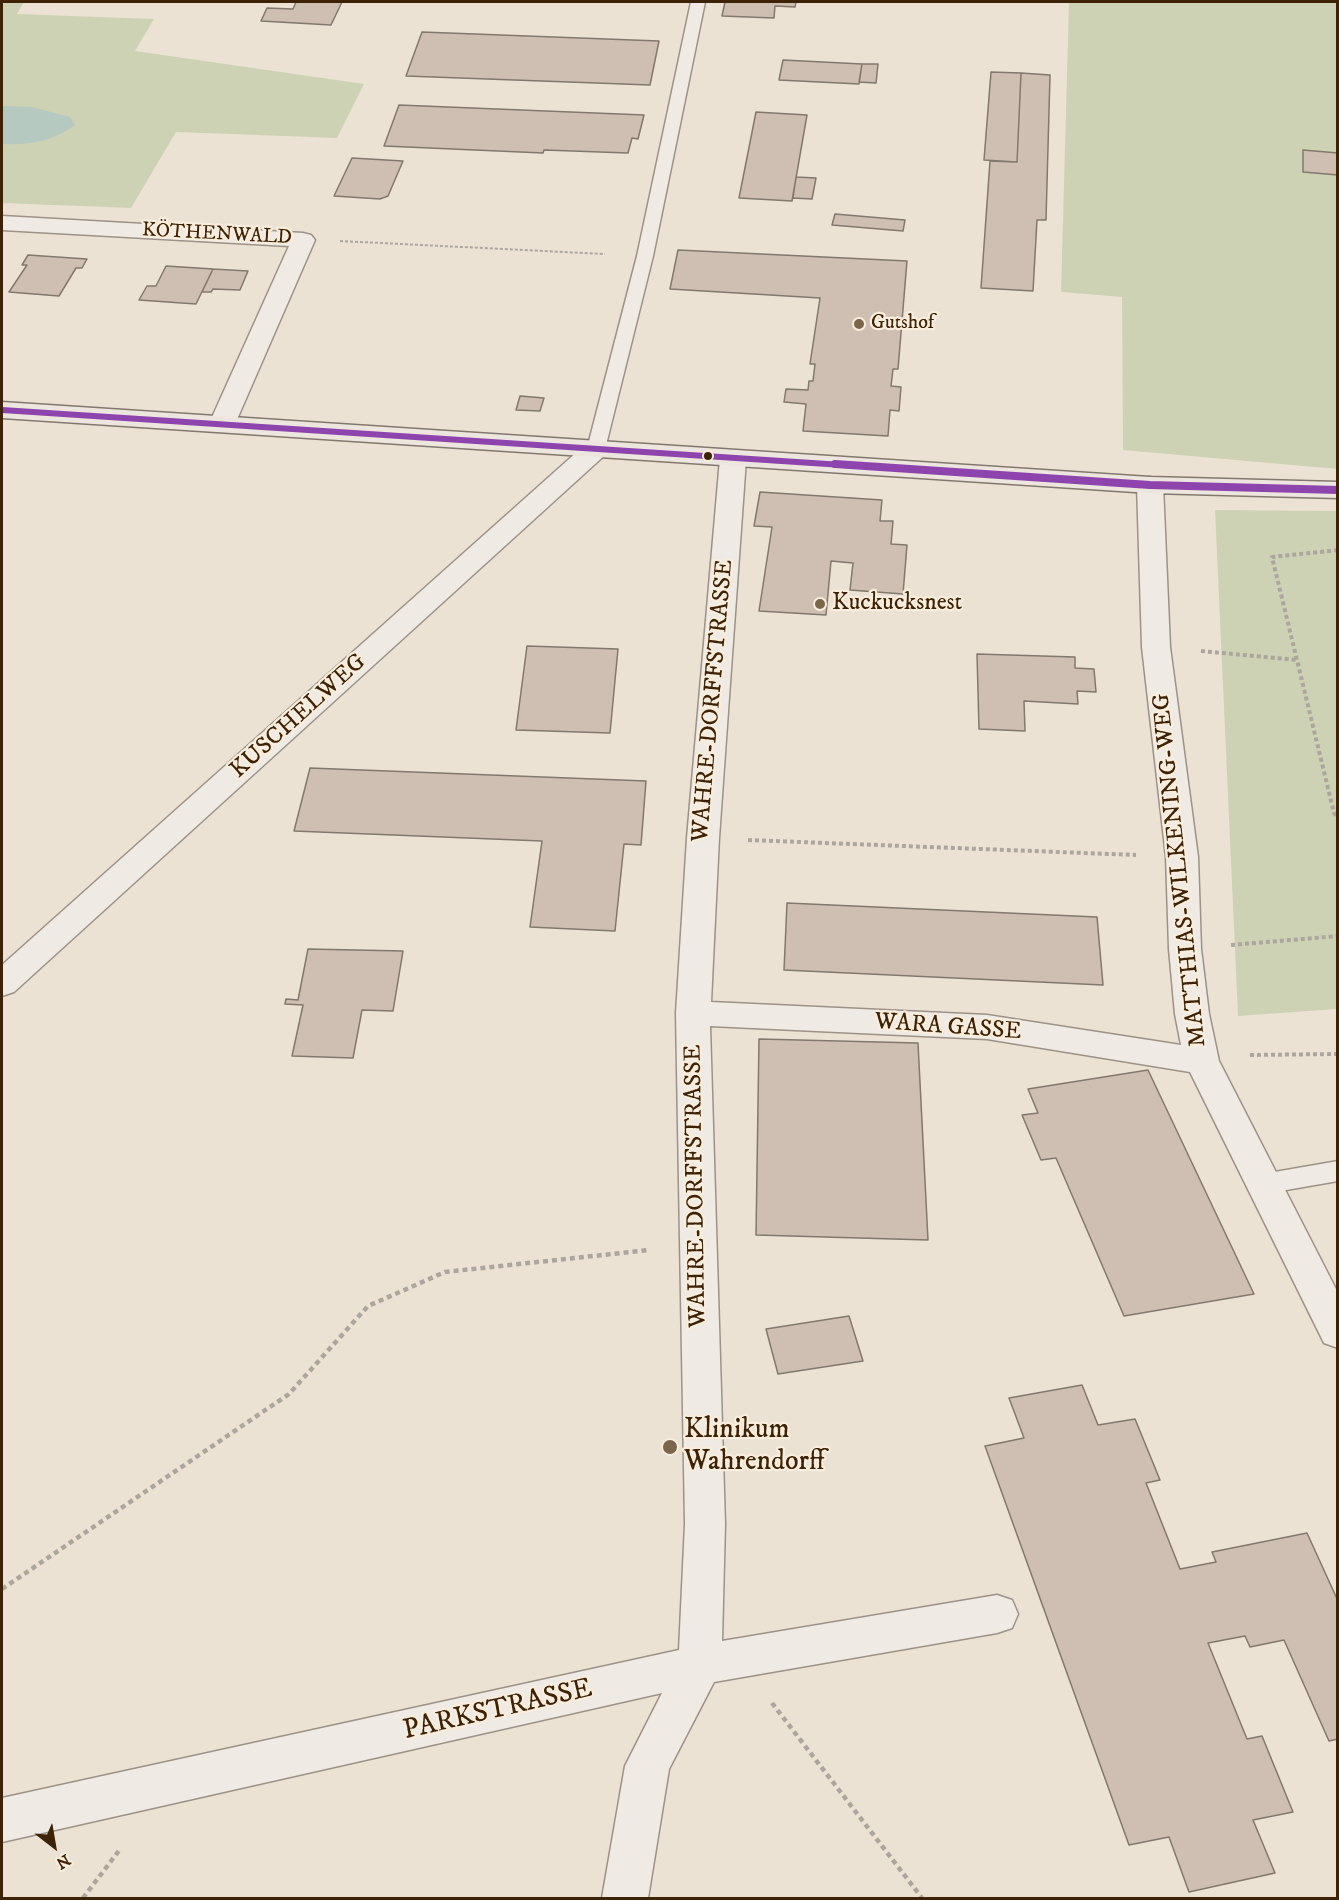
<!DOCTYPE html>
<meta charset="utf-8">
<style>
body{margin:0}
#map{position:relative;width:1339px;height:1900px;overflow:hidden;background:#ece2d4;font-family:"IM FELL DW Pica",serif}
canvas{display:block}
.frame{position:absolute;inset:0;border:3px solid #3e2205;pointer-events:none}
.north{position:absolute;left:24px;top:1816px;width:60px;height:60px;-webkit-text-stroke:4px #f9eddd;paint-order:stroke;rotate:149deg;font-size:16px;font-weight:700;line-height:24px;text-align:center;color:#3e2205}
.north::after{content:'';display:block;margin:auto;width:21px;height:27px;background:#3e2205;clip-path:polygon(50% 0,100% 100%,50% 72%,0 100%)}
</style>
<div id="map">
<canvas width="1339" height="1900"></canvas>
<div class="frame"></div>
<div class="north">N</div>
</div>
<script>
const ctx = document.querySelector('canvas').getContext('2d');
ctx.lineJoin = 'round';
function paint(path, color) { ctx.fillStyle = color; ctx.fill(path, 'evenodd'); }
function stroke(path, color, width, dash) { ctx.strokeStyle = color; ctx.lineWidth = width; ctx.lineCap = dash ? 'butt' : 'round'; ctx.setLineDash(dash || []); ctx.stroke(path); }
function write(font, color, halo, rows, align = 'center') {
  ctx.font = font + ' "IM FELL DW Pica",serif'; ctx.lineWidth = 4.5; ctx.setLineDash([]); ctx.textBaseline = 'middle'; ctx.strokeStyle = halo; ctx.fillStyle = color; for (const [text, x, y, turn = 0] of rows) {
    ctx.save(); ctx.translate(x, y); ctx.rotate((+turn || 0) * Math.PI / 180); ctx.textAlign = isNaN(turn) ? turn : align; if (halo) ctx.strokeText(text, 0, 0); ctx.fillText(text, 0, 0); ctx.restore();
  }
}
paint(new Path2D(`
 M2,2H24L17,14L154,19L135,51L364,84L337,138L176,132L131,208L2,203Z
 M1069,2H1337V469L1123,450L1122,297L1061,292Z
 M1215,510L1337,511V1009L1238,1016Z`), '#ced2b5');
paint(new Path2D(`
 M2,106L32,107L70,117L75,125C51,142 30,145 2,144Z`), '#b5c9c0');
const building = new Path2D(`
 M296,2H342L331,25L261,21L267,8L293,9Z
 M725,2H796L795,7L775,6L774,18L722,16Z
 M422,32L659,41L650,85L406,76Z
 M783,60L862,64L859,84L779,80Z
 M862,64H878L876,83L859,82Z
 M991,72L1021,73L1017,162L984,160Z
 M1021,73L1050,75L1046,220H1037L1033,291L981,288L990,161L1017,162Z
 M399,105L644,115L638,139L632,138L628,153L544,150L543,153L384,146Z
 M756,112L807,115L792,201L739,198Z
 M1303,150L1338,153V175L1303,172Z
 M352,158L403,161L388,196L380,199L334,196Z
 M796,177L816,178L812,199L793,198Z
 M835,214L905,220L903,231L832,225Z
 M678,250L907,261L898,369H893L891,386L901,387L899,411L890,410L888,436L803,431L806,404L784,402L786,389L808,390L809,381H813L815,364H810L820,298L670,289Z
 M28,255L87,259L82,268H76L59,296L9,292L27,265H22Z
 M166,266L213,269L196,304L139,300L147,286H156Z
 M213,269L248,271L240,290L213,289L211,292H202Z
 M520,396L544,398L540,411L516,410Z
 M760,492L882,500L880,521H893L891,544L907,545L903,594L850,590L853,563L831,561L826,615L759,611L772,527L754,526Z
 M527,646L618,649L610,733L516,730Z
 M977,654L1075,657V668L1094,669L1096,692L1077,691L1078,704L1024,701L1025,731L979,729Z
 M310,768L646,781L641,845L624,844L615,931L530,927L542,841L294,831Z
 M787,903L1097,917L1103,985L784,970Z
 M308,949L403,951L393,1011L362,1010L353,1058L292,1056L303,1005L285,1004L286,999L298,1000Z
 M759,1039L918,1043L928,1240L756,1235Z
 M1148,1070L1254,1294L1124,1316L1056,1158L1041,1160L1022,1115L1038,1113L1028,1089Z
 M849,1316L863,1361L778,1374L766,1329Z
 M1082,1385L1098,1425L1135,1419L1160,1480L1146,1483L1180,1569L1216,1562L1212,1552L1307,1533L1338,1601V1739L1329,1741L1284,1640L1250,1647L1245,1636L1208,1643L1247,1739L1262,1736L1293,1812L1253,1820L1275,1873L1189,1892L1169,1837L1129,1845L985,1446L1024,1438L1009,1398Z`);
paint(building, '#cebfb2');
stroke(building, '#82786d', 1.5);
const lane = new Path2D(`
 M691,2H705L653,256L605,449L596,455L587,449L637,256Z
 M1338,1161V1181L1263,1194L1254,1191L1250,1184L1254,1177L1263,1174Z`);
const street = new Path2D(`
 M2,216L303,233L311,235L315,240L235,424L231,429L222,432L213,429L209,424L289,246L2,230Z
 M596,441L605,443L609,449L605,455L14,992L2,996V965L587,443Z
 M733,451L742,453L746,459L719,838L711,1002L987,1015L1181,1045L1175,1014L1169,949L1166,857L1142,647L1137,485L1141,479L1150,477L1159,479L1163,485L1170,647L1198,857L1201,949L1209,1014L1219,1061L1338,1293V1348L1324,1343L1190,1072L987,1039L710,1026L725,1524L722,1641L997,1595L1012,1600L1018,1614L1012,1628L997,1633L714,1682L669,1769L648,1898H602L625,1766L662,1693L2,1842V1798L679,1650L685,1524L676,1013L687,838L720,459L724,453Z`);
const primary = new Path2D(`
 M2,402L1150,477L1338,482V498L1150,493L2,418Z`);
stroke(lane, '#9c9287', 3);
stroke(street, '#9c9287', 3);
stroke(primary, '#82786d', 3);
stroke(new Path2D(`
 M340,241L605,254`), '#aca69e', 2, [3, 2]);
stroke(new Path2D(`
 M1338,550L1272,557L1334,813L1338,817
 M1201,651L1297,660
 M748,840L1136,855
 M1231,945L1338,936
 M1250,1055L1338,1054`), '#aca69e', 4, [4, 3]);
stroke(new Path2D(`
 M2,1589L289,1394L368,1306L445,1272L649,1250
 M772,1703L922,1898
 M83,1898L121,1848`), '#aca69e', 4.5, [5, 4]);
paint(lane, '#efeae3');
paint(street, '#efeae3');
paint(primary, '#ede6de');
stroke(new Path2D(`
 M2,410L858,466`), '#8e44ad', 6);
stroke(new Path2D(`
 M835,464L1150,485L1338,490`), '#8e44ad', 8);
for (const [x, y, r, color] of [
 [859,324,6,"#7b654d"],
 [708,456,5,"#3e2205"],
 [820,604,6,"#7b654d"],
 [670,1447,8,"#7b654d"]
]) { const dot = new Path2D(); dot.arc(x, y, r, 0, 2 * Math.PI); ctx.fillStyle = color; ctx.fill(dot); stroke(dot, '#f9eddd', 2); }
write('20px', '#3e2205', '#f9eddd', [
 ["KÖTHENWALD",217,235,3]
]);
write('20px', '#3e2205', '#f9eddd', [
 ["Gutshof",871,324]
], 'left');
write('24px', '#3e2205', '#f9eddd', [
 ["Kuckucksnest",832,604]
], 'left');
write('24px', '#3e2205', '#f9eddd', [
 ["WAHRE-DORFFSTRASSE",714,701,-85],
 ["KUSCHELWEG",299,717,-42],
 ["MATTHIAS-WILKENING-WEG",1181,870,-96],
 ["WARA GASSE",948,1028,4],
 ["WAHRE-DORFFSTRASSE",697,1186,-91]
]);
write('28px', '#3e2205', '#f9eddd', [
 ["Klinikum",684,1431],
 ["Wahrendorff",684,1463]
], 'left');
write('28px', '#3e2205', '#f9eddd', [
 ["PARKSTRASSE",498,1711,-13]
]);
</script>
